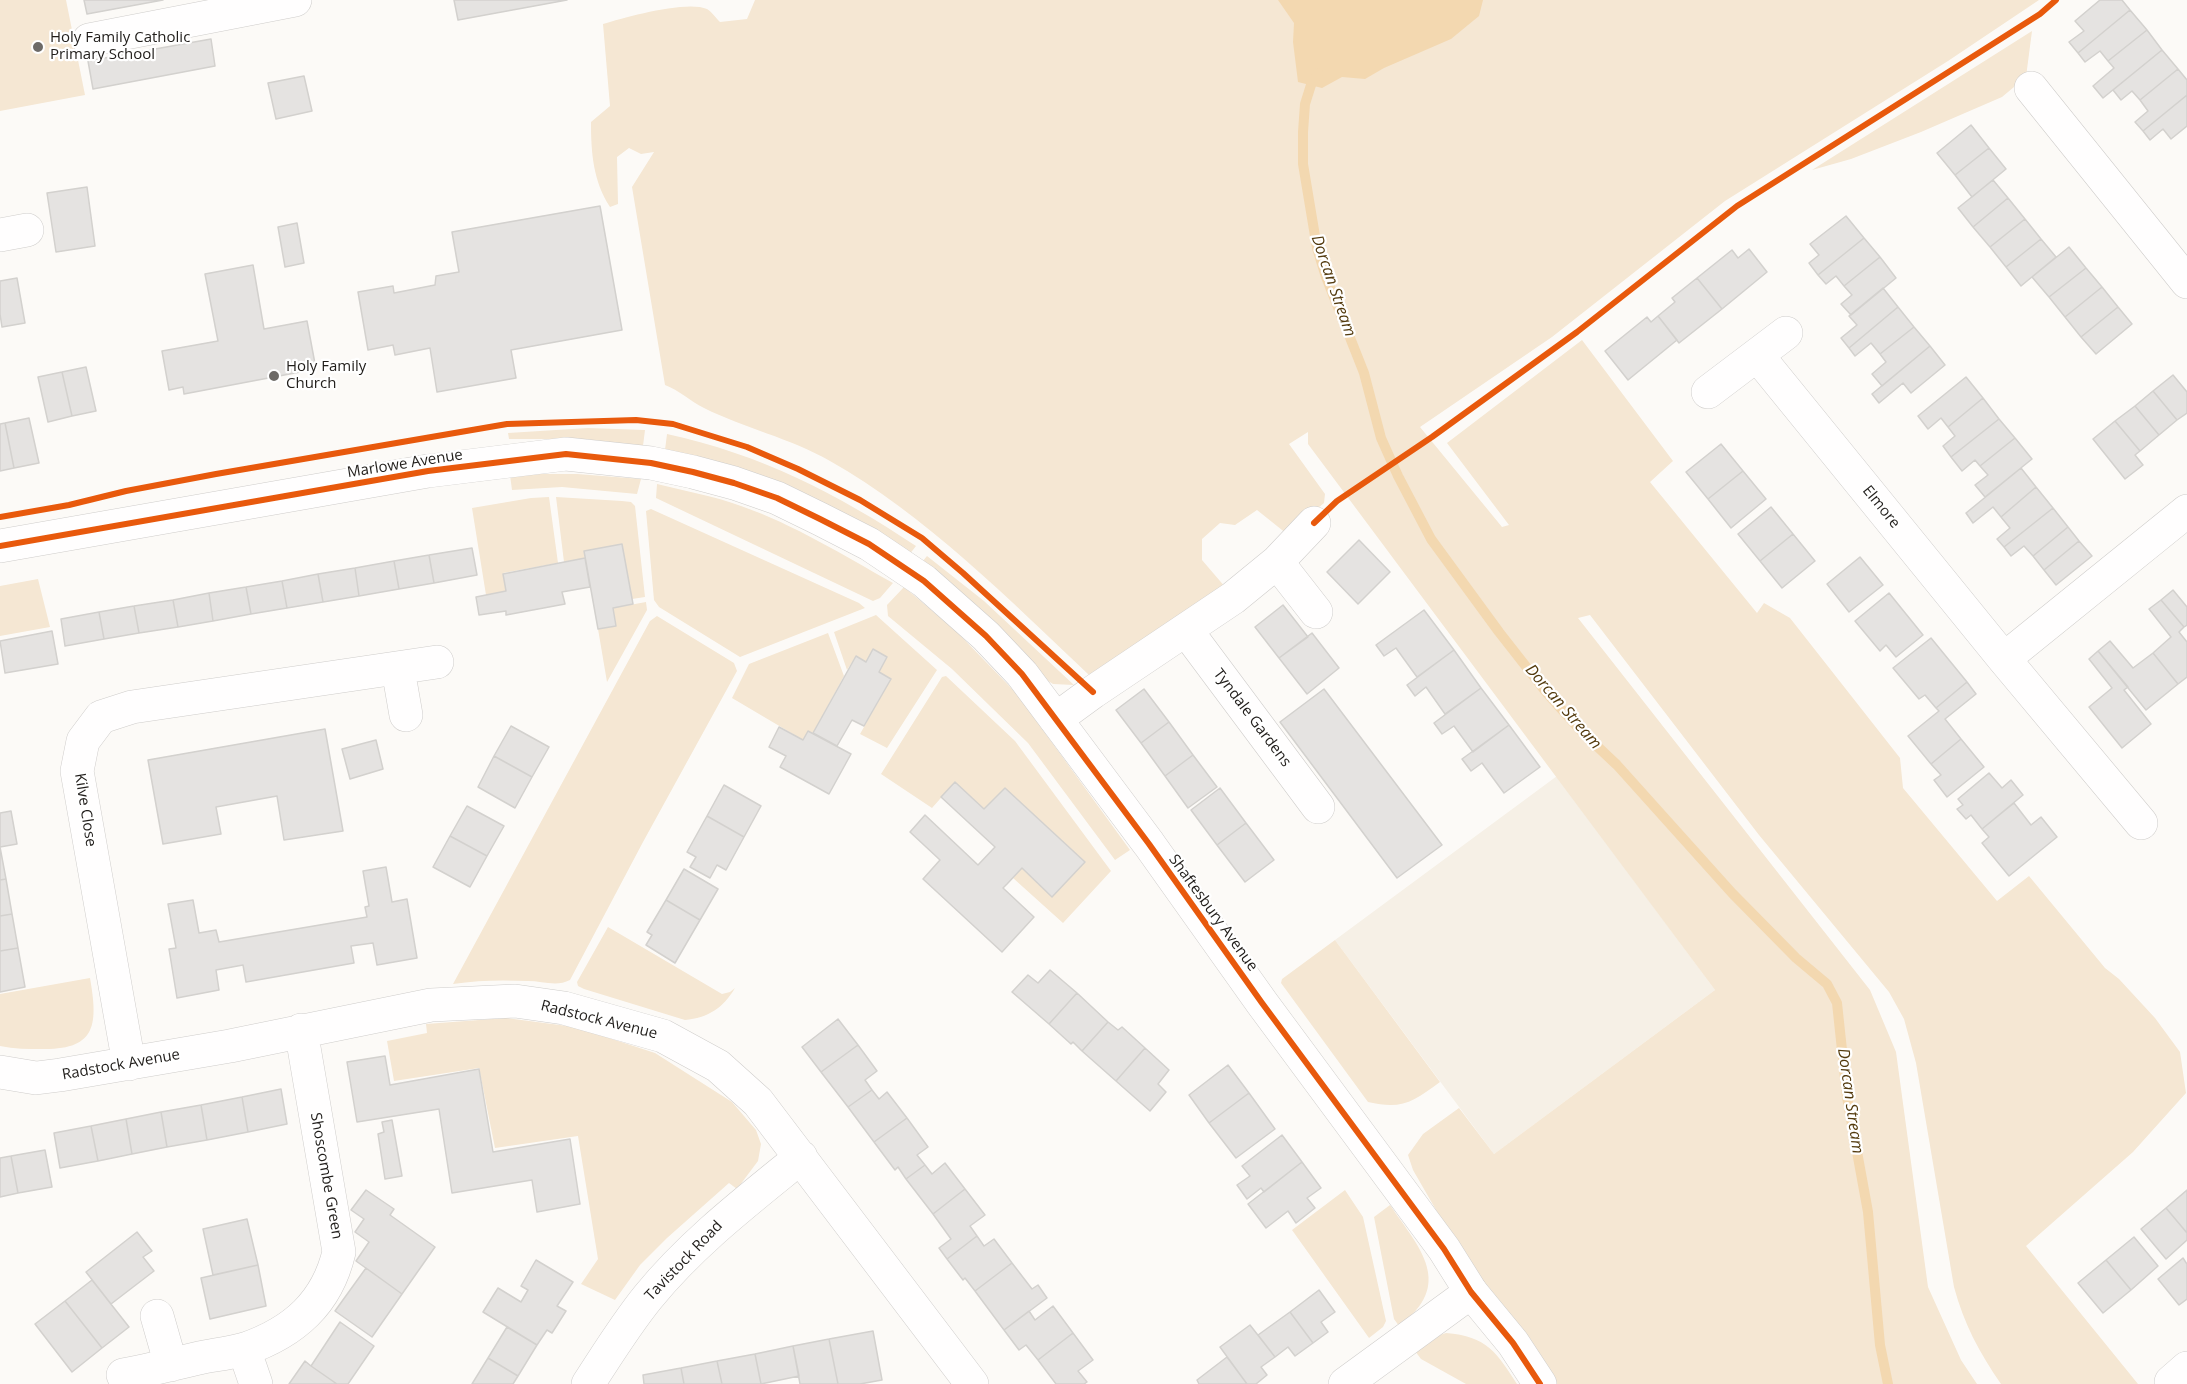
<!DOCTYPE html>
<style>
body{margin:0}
canvas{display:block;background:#fcfaf7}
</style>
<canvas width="2187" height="1384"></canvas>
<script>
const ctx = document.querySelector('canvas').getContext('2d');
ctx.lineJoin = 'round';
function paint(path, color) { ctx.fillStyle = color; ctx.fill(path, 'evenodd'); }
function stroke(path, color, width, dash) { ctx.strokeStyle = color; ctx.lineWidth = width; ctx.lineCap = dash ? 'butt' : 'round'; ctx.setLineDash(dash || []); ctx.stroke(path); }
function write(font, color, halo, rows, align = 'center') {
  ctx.font = font + ' "Open Sans",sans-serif'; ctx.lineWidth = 4.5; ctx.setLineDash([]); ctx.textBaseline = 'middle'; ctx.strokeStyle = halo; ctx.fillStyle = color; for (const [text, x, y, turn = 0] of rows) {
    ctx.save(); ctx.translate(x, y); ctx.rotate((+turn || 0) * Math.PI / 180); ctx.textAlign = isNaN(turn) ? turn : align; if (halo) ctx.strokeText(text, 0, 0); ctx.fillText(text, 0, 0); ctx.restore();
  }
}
paint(new Path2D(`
 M1557,776L1715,990L1494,1154L1335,940Z`), '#f6f0e6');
paint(new Path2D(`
 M0,0H66L85,95L0,111Z
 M755,0H2039L1948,61L1725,201L1552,337L1420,427L1502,527L1509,525L1447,443L1582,340L1673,461L1650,482L1757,613L1764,603L1790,618L1900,758L1903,788L1997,901L2029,876L2105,968L2119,979L2155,1018L2180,1052L2186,1093L2133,1152L2026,1246L2138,1384H2001C1979,1352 1964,1324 1954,1287L1916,1063L1904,1019L1889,992L1759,835L1590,615L1578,618L1870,990L1896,1052L1928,1287L1961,1360L1977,1384H1555L1447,1229L1413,1170L1408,1155L1423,1134L1459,1108L1494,1154L1715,990L1308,444V432L1289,444L1325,494L1324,503L1287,534L1257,510L1235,525L1220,523L1202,539V560L1226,588L1089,675C1010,600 924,514 830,461C790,438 744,428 704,408C690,401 679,390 665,385L632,187L654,152L641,154L629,148L617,157L618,204L610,207C593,181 591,152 591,122L610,106L603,24C626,17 687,0 707,9C712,12 716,18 720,22L747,19Z
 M2032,31L2026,77L2002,97L1921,132L1851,159L1812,170Z
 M588,428L645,430L643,446L584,439H509L508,433Z
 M667,434C760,454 838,494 916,546L909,555L665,450Z
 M541,474H577L641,479L637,494L562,487L512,490L510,475Z
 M657,484C685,491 714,496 741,506C795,525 843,555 893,583L880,598L873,601L656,498Z
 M549,497L558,563L503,573L506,591L486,595L472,508L531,498Z
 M556,497L622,501L631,502L635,506L645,597L632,599L622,544L584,551L585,558L564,562Z
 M651,509L859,603L865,608L740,657L659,607L654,600L646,511Z
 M927,556L984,601L1074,685L1053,684L1045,679L922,562Z
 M38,579L50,627L0,636V586Z
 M904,587L955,630L1016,693L1130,850L1115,860L1028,743L952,669L888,616L887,605Z
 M646,602L647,610L607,682L598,629L616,626L613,608Z
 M876,615L937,670L887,748L860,734L891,679L879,672L887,657L873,649L866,662L856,656L847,670L834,632Z
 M657,616L734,663L737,671L643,842L570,980C557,987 542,981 528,981C503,980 478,980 453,984L650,621Z
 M828,633L844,676L813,733L808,731L803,740L732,698L749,664Z
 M946,676L1015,741L1111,871L1063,923L1013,878L1022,868L1052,897L1085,862L1005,788L984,809L955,782L932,808L881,774L942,677Z
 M608,927L722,994L730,992L735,988C723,1008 708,1018 685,1020L584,989L578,986L577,982Z
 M1335,940L1440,1082C1413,1102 1402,1110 1368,1102L1281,983L1282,979Z
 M90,978C98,1024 97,1050 42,1049C28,1049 14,1049 0,1046V994Z
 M506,1018L575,1027L655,1053L732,1102L756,1130L761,1144L758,1161L737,1189L729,1183L667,1238L640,1265L615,1300L581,1284L598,1259L578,1136L495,1148L479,1068L394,1081L387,1041L427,1033L426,1024Z
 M1345,1190L1363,1217L1386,1321L1383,1327L1369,1338L1292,1230Z
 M1390,1205C1420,1249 1455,1284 1399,1326L1394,1319L1374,1217Z
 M1446,1333C1487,1336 1497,1353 1517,1384H1466L1421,1359L1415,1351L1434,1337Z`), '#f5e7d3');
paint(new Path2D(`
 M1278,0H1483L1479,16L1451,39L1384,68L1365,79L1342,77L1322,88L1298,82L1293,42L1294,23Z`), '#f3d8b0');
stroke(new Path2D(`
 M1318,73L1311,85L1305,104L1303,132V164L1317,248L1326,277L1364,373L1381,438L1398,476L1431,539L1499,632L1546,692L1582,732L1617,765L1732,893L1796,958L1827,984L1837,1003L1847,1097L1868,1212L1880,1345L1888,1384`), '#f3d8b0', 10);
const building = new Path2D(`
 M84,0H163L87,14Z
 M454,0H567L458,20Z
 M2100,0H2122L2130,10L2078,53L2069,42L2084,31L2075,21Z
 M2130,10L2147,30L2108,61L2100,51L2085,62L2078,53Z
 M2147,30L2162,50L2103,98L2093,86L2114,68L2108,61Z
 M211,39L215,66L93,89L88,61Z
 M2162,50L2178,69L2140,100L2132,91L2121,100L2113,90Z
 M2178,69L2187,80V95L2143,131L2135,122L2148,111L2140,100Z
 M304,76L312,111L276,119L268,83Z
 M2187,95V126L2171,139L2163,129L2150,140L2143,131Z
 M1971,125L1989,148L1955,175L1937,153Z
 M1989,148L2006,169L1972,197L1955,175Z
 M1993,180L2008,198L1973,227L1958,208Z
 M87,187L95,246L56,252L47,193Z
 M2008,198L2025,219L1990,247L1973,227Z
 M600,206L622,330L511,350L516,378L437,392L430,348L395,355L393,345L368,350L358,292L393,286L394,293L435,285L436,276L459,272L452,232Z
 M1846,216L1864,238L1818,275L1809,263L1819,255L1810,244Z
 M2025,219L2041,239L2006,267L1990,247Z
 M297,223L304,263L285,267L278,227Z
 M1864,238L1880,257L1844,286L1836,276L1826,284L1818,275Z
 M2041,239L2056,257L2021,286L2006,267Z
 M2069,247L2086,268L2049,297L2032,277Z
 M1749,249L1767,272L1722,309L1697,278L1732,250L1738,258Z
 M1880,257L1896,278L1851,315L1841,304L1852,295L1844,286Z
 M253,265L264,329L307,321L316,369L184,394L183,387L169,390L162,351L218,341L205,274Z
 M2086,268L2102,287L2065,317L2049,297Z
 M17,278L25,323L2,327L0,314V281Z
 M1697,278L1722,309L1679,343L1658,316L1675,302L1672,298Z
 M2102,287L2118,307L2081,337L2065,317Z
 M1883,288L1898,307L1849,348L1841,338L1857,325L1849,316Z
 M1898,307L1914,327L1880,354L1871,343L1855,356L1849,348Z
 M2118,307L2132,324L2096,354L2081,337Z
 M1658,316L1677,340L1628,380L1605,351L1647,317L1651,322Z
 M1914,327L1930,346L1882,386L1872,374L1886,362L1880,354Z
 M1930,346L1945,365L1911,393L1903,383L1879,403L1872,394Z
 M86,367L96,411L72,416L62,372Z
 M62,372L72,416L48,422L38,377Z
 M2173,375L2187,392V413L2177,420L2153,391Z
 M1966,377L1983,398L1948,427L1941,418L1928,429L1918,416Z
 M2153,391L2177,420L2159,435L2135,406Z
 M1983,398L1999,419L1951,457L1943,446L1955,436L1948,427Z
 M2135,406L2159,435L2140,451L2115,421Z
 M29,418L39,463L14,468L5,423Z
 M1999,419L2015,438L1980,466L1975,460L1962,471L1951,457Z
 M2115,421L2140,451L2135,455L2143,465L2125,479L2093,439Z
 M5,423L14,468L0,471V424Z
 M2015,438L2032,459L1985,497L1975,485L1988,475L1980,466Z
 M1721,444L1743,471L1708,499L1686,472Z
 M2021,468L2036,487L2001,517L1993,507L1973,523L1966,513Z
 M1743,471L1766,499L1731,528L1708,499Z
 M2036,487L2053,508L2004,547L1997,539L2010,528L2001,517Z
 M1771,507L1793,534L1760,561L1738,534Z
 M2053,508L2068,527L2033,556L2024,546L2011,556L2004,547Z
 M2068,527L2079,541L2044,570L2033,556Z
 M1793,534L1815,561L1782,588L1760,561Z
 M1359,540L1390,572L1358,604L1327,572Z
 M2079,541L2092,556L2056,585L2044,570Z
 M622,544L633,604L613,608L616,626L598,629L584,551Z
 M472,548L477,575L434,583L429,555Z
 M429,555L434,583L399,589L394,561Z
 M1860,557L1883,585L1849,612L1827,584Z
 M585,558L590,587L562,592L565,604L506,615V611L479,615L476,597L506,591L503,574Z
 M394,561L399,589L359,596L355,568Z
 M355,568L359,596L323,602L318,574Z
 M318,574L323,602L287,608L282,581Z
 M282,581L287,608L251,614L246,587Z
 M246,587L251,614L213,621L209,593Z
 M2173,590L2187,607V625L2184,627L2161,600Z
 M209,593L213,621L178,627L173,600Z
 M1889,593L1923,635L1896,657L1886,645L1880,651L1855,621Z
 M173,600L178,627L139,633L134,606Z
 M2161,600L2184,627L2179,632L2187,642V677L2178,684L2153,653L2171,637L2149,609Z
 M1283,605L1308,637L1279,658L1255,627Z
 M134,606L139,633L104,639L99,612Z
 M1424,610L1454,650L1417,677L1396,648L1384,656L1376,645Z
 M99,612L104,639L65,646L61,619Z
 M52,631L58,664L5,673L0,641Z
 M1312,633L1339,668L1307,694L1279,658Z
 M1931,638L1967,682L1936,708L1925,695L1919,699L1893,668Z
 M2110,641L2133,668L2153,653L2178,684L2146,710L2098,651Z
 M873,649L887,657L879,672L891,679L864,726L852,720L837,746L813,733L856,656L866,662Z
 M1454,650L1481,688L1445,714L1426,687L1415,696L1407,685Z
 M2098,651L2128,687L2124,690L2151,724L2122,748L2089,707L2112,688L2089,659Z
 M1967,682L1976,694L1945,719L1961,739L1931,764L1908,736L1939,711L1936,708Z
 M1481,688L1509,725L1473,752L1454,726L1442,734L1434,723Z
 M1144,689L1169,722L1141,743L1116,710Z
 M1324,689L1442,845L1397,878L1280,722Z
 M1169,722L1193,755L1165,776L1141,743Z
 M1509,725L1540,767L1504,793L1482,763L1471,771L1462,759Z
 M511,726L549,747L532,777L494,756Z
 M779,727L803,740L808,731L851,754L829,794L780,767L786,756L769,747Z
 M325,729L343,831L284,840L277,796L216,807L221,834L163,844L148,760Z
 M1961,739L1984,767L1947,797L1934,780L1941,775L1931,764Z
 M376,740L383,769L350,779L342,749Z
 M1193,755L1217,787L1188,808L1165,776Z
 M494,756L532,777L515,808L478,787Z
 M1989,773L2002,788L2011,780L2023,795L1982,829L1971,815L1966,819L1957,809L1963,805L1958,799Z
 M955,782L984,809L1005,788L1085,862L1052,897L1022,868L1007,884L1003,888L1034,917L1002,952L923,879L940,860L910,832L925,815L978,865L995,847L941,797Z
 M724,785L761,806L744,837L707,816Z
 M1220,788L1246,823L1217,845L1191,810Z
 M2014,803L2031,825L2041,817L2057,837L2009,876L1982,843L1989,837L1982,829Z
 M467,806L504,826L487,856L450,836Z
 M11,811L17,844L0,847V813Z
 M707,816L744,837L726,870L717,865L710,878L690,867L696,857L687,852Z
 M1246,823L1274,860L1245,882L1217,845Z
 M450,836L487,856L470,887L433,867Z
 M0,847L6,879L0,880Z
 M386,867L392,902L407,899L417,958L377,965L373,943L351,946L354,963L246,982L243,965L216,970L219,990L177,998L169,949L176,948L168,904L193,900L199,933L216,930L219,942L367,917L365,907L369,906L363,871Z
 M684,869L718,889L700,920L666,900Z
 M6,879L12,914L0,916V880Z
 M666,900L700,920L675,963L646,945L652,935L647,932Z
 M12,914L18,948L0,951V916Z
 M18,948L25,987L0,992V951Z
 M1050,970L1077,993L1049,1024L1012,992L1028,975L1038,983Z
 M1077,993L1108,1022L1082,1051L1073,1042L1071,1044L1049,1024Z
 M838,1019L858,1045L821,1072L802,1047Z
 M1108,1022L1118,1030L1122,1027L1145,1048L1116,1081L1082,1051Z
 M858,1045L877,1071L865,1080L872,1090L848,1107L821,1072Z
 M1145,1048L1169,1070L1158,1084L1166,1092L1150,1111L1116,1081Z
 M385,1056L390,1085L479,1069L493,1152L570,1139L580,1204L537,1212L532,1180L452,1193L439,1109L357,1122L347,1062Z
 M1228,1065L1249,1093L1209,1123L1189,1095Z
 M281,1089L287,1124L248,1132L242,1097Z
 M872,1090L879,1099L887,1092L907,1118L874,1142L848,1107Z
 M1249,1093L1275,1129L1236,1158L1209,1123Z
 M242,1097L248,1132L207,1140L201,1105Z
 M201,1105L207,1140L167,1147L161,1112Z
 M161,1112L167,1147L132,1154L126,1119Z
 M907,1118L928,1147L917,1155L925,1165L906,1179L898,1167L895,1170L874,1142Z
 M126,1119L132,1154L98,1161L91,1126Z
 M392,1120L402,1176L385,1179L378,1134L384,1132L382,1122Z
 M91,1126L98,1161L60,1168L54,1133Z
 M1282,1135L1302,1162L1264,1192L1261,1188L1247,1199L1237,1185L1250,1176L1242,1166Z
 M45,1150L52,1187L18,1193L11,1156Z
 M11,1156L18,1193L0,1197V1158Z
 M1302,1162L1321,1188L1307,1198L1315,1208L1296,1223L1288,1211L1266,1228L1248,1204Z
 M945,1163L965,1189L933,1214L906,1179L925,1165L932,1174Z
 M965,1189L985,1215L970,1226L977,1236L947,1259L939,1248L951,1239L933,1214Z
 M366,1190L394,1209L390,1215L435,1247L402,1294L356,1261L369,1242L355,1232L364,1219L351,1210Z
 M2187,1190V1233L2166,1208Z
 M2166,1208L2187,1233V1240L2166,1259L2141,1229Z
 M247,1219L258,1265L213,1275L203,1229Z
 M137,1232L152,1251L143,1257L154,1271L111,1304L86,1272Z
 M977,1236L984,1246L994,1239L1012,1263L975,1291L965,1278L963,1280L947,1259Z
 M2134,1237L2158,1266L2131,1290L2106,1260Z
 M2183,1258L2187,1264V1299L2179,1305L2158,1279Z
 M536,1260L573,1282L557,1306L566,1311L552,1333L547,1330L537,1345L483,1312L498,1288L521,1302L528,1290L521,1286Z
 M2106,1260L2131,1290L2103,1313L2078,1283Z
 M1012,1263L1032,1289L1038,1285L1047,1298L1004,1330L975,1291Z
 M258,1265L266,1306L210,1319L201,1278Z
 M366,1268L402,1294L372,1337L335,1311Z
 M92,1280L129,1327L102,1348L65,1301Z
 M1319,1290L1335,1312L1321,1322L1328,1332L1313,1343L1290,1312Z
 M65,1301L102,1348L72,1372L35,1324Z
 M1053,1306L1073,1333L1038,1360L1026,1345L1019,1350L1004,1330L1029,1311L1035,1320Z
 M1290,1312L1313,1343L1295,1356L1288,1347L1275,1357L1258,1335Z
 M340,1322L374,1346L348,1384H337L311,1366Z
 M1250,1325L1275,1357L1261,1367L1267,1375L1256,1384H1247L1220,1347Z
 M507,1327L537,1345L518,1376L488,1358Z
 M873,1331L882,1380L860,1384H838L829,1339Z
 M1073,1333L1093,1360L1078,1371L1087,1382L1084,1384H1056L1038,1360Z
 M829,1339L838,1384H800L793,1346Z
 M793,1346L799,1376L761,1384L755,1354Z
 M755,1354L761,1384H722L717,1361Z
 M1227,1357L1247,1384H1199L1197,1380Z
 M488,1358L518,1376L513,1384H472Z
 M305,1361L311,1366L337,1384H289Z
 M717,1361L722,1384H684L681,1368Z
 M681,1368L684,1384H644L643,1375Z`);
paint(building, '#e5e3e1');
stroke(building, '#d3d1ce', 1.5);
const minor = new Path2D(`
 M89,40L295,0
 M2031,88L2187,282
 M0,235L27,230
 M1757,355L2004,659L2141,823
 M1708,392L1786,333
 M1277,562L1316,612
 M1186,630L1318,807
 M2004,659L2187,511
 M398,669L406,715
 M1056,719L1093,692L1233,598L1277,562L1314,523
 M129,1064L77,771L83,741L101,717L132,707L437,662
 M0,1072L36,1078L60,1075L230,1046L431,1005L515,1001L564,1008L663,1036L718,1066L758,1102L972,1384
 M157,1316L171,1365
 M244,1349L256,1384
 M123,1375C149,1370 174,1364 199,1358C214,1355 230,1353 245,1349C294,1332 327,1303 339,1252L301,1030
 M2171,1382L2187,1368
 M588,1384C607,1355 626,1324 648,1297C692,1243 747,1201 801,1157
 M1345,1384L1471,1292`);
const tertiary = new Path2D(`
 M0,546L428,471L566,454L651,463L693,472L734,483L777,498L820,519L869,544L924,581L986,636L1022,674L1149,844L1262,1003L1444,1249L1471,1292L1513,1343L1540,1384`);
stroke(minor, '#cfcdcb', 34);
stroke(tertiary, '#cfcdcb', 34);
stroke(minor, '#fffefe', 33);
stroke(tertiary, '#fffefe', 33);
stroke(new Path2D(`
 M0,517L69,505L126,491L216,474L507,424L636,420L673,424L747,447L798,469L860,500L922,538L963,573L1093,692
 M1314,523L1337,501L1432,437L1577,332L1737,206L2040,14L2056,0
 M0,546L428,471L566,454L651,463L693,472L734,483L777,498L820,519L869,544L924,581L986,636L1022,674L1149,844L1262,1003L1444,1249L1471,1292L1513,1343L1540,1384`), '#e8590c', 6);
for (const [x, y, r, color] of [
 [38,47,6,"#6d6a67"],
 [274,376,6,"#6d6a67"]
]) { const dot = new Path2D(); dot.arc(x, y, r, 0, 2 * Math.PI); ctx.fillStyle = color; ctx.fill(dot); stroke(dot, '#fff', 2); }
write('15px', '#201d1a', '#fff', [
 ["Holy Family Catholic",50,38],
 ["Primary School",50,55],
 ["Holy Family",286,367],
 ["Church",286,384]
], 'left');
write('15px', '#201d1a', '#fff', [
 ["Marlowe Avenue",405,464,-9],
 ["Elmore",1881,507,51],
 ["Tyndale Gardens",1252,718,53],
 ["Kilve Close",85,810,81],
 ["Shaftesbury Avenue",1213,913,54],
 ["Radstock Avenue",599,1020,14],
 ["Radstock Avenue",121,1065,-10],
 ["Shoscombe Green",326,1176,80],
 ["Tavistock Road",684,1261,-46]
]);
write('italic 16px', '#533a0d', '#fff', [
 ["Dorcan Stream",1333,286,71],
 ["Dorcan Stream",1563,707,49],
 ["Dorcan Stream",1850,1101,82]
]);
</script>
